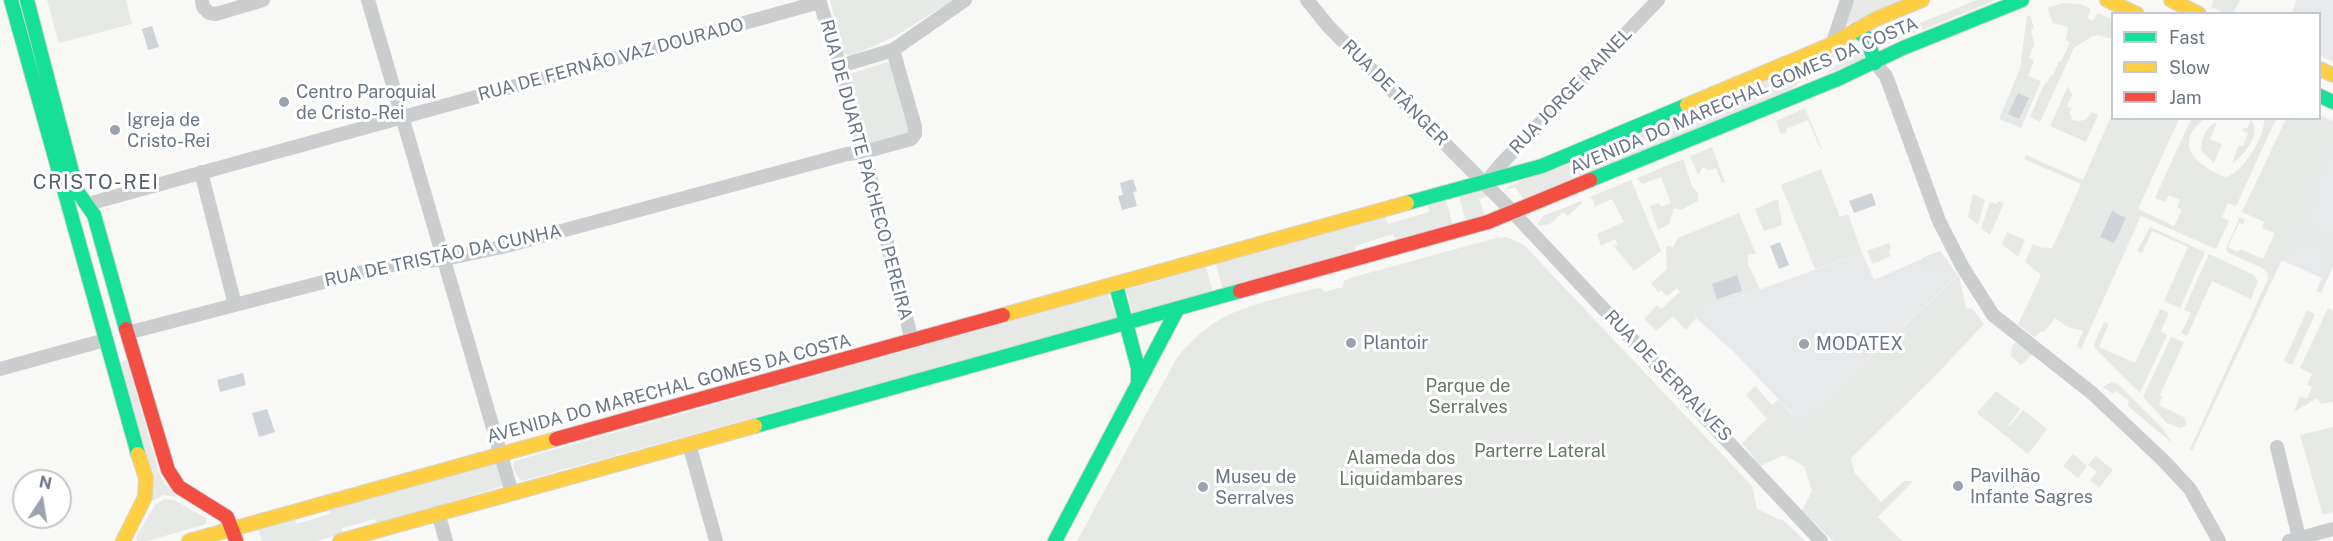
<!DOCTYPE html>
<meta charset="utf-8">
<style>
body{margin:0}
#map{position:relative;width:2333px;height:541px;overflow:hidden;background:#f8f8f7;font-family:"Public Sans",sans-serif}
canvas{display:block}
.legend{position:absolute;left:2111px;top:12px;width:210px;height:108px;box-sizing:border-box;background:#fff;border:2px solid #c3c8ce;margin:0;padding:8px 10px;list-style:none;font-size:18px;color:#6a7585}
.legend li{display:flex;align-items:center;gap:12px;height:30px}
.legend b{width:30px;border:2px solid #c3c8ce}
.north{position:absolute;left:12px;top:469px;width:60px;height:60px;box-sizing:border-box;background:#fff;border:2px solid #c3c8ce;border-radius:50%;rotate:12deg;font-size:16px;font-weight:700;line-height:24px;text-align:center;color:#6a7585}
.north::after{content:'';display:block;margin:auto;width:21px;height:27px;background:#9ca3ad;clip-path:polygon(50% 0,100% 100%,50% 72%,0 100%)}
</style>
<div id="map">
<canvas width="2333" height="541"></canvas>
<ul class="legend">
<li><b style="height:8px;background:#16e098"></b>Fast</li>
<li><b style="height:8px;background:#ffcf43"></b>Slow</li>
<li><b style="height:8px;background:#f24e42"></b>Jam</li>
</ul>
<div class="north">N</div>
</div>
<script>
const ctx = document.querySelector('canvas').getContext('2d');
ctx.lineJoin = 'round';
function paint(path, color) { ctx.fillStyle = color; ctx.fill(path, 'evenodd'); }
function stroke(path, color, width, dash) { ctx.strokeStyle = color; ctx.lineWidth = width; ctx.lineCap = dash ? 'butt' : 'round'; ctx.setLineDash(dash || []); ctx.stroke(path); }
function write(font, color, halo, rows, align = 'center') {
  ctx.font = font + ' "Public Sans",sans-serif'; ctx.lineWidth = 6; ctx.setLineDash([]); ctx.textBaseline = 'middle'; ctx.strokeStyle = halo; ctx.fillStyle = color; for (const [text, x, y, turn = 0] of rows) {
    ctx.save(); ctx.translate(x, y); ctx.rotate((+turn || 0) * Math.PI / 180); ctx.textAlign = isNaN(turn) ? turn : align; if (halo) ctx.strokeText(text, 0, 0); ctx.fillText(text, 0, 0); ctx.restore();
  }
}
paint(new Path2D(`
 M2297,0H2333V62L2320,56V14H2291Z
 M2333,149V254L2322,278L2281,260Z
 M1940,251L1958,275L1800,422L1734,352L1696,318L1694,313L1862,253L1874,280Z`), '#e8e9ea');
paint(new Path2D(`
 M47,0H126L132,24L59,43Z
 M830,0H953L894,37L851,56L843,53Z
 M1851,0H1906L1846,25L1844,22Z
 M1977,0H1996L1876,49L1873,42Z
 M2214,0H2240L2233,14L2226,13L2211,7Z
 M2063,3L2080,4L2091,9L2087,18L2093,21L2098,13L2112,19V39L2098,35L2092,36L2074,48L2040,122L2030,117L2045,83H2047L2051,75L2053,76L2059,61L2061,62L2070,42L2066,40L2068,27L2053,23L2047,8Z
 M2030,15L2034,28L2031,29L2034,45L2029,58L2034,61L2028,76L2041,81L2021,128L1999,119L2020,69L2027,16Z
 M1865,46L1869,58L1825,74L1856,49Z
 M1843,48V51L1787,92L1524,200L1515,187L1504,191L1508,187L1539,173Z
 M891,61L911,134L869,145L850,74Z
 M2068,86L2070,92L2073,93L2067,106L2072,108L2069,114L2072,116L2071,119C2080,123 2087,121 2091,112L2098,115L2086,142L2050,126Z
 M1805,108L1822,149L1821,150L1808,120L1786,129L1787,132L1781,134L1776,121Z
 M2112,114V118L2179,119L2138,209L2174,226L2182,210L2177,207L2180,200L2169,195L2165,202L2155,198L2191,119H2204C2172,144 2197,166 2225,177C2242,175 2266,135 2264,119H2276L2236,206L2228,203L2222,217L2229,221L2216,249L2141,216L2081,349L2077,346L2083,331L2068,327L2055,318L2045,331L2040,332L2035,337L2018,325L2041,275L2025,262L2033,244L2044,249L2046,247L2052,249L2081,184L2024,159L2026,155L2083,180Z
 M2320,115L2333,121V155L2330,156L2314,190L2318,199L2294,251L2287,249L2192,451L2190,449L2268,279V274L2262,268L2227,252L2226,248L2240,217L2245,220L2243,224L2239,223L2228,247L2238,252L2240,249L2263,259L2275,233L2262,228L2264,222L2242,212L2286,119L2320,118Z
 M2251,119C2262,134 2244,155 2232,164L2239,145L2243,146L2248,133L2241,130L2248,127Z
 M2217,122L2210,139L2222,144L2214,163L2201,150C2202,138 2205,127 2217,122Z
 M1712,147L1725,182L1722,183L1716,168L1709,170L1703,167L1698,175L1690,156Z
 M1683,159L1692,186L1698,193V201L1681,210L1674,208L1669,224L1658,230L1650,206L1659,203L1661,207L1671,203L1661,177L1642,184L1637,178Z
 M1821,169L1840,217L1848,214L1862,253L1815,269L1781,185Z
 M1631,180L1661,251L1634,271L1614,246L1618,244L1615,239L1601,246L1597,234L1624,222L1612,199L1594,207V201L1590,197Z
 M1484,189L1490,195L1479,199L1485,215L1466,222L1459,196Z
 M1973,194L1985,200L1978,225L1968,217Z
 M1778,199L1782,225L1764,231L1755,209Z
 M1446,200L1453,226L1397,241L1393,234L1355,246L1356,253L1223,290L1216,264L1386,217L1388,224L1429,212L1428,205Z
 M1581,201L1582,203L1568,216L1563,212L1550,224L1539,226L1538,224L1543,216Z
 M1998,201L2004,203L1990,235L1981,228L1990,202L1997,204Z
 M1739,213L1756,254H1748V264L1760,289L1694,313L1696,318L1686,330L1673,316L1656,331L1644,319L1657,305L1661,309L1680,292L1677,288L1667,296L1661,290L1658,292L1651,283L1667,269L1666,246L1673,247L1678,238Z
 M2311,226L2333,236V266L2321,293L2316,291L2327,267L2321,264L2326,251L2304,240Z
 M2150,227L2205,252L2180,308L2164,301L2188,247L2152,231L2142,253L2137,251Z
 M2007,232L2025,240L2018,257L2002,244Z
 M1506,237L1524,245L1752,486L1757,509L1780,520L1782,519L1805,541H1077L1175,361C1213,309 1255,305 1313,289L1322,288L1324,292L1343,287L1344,281L1350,278L1496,238Z
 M1889,243L1891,249L1888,251L1891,256L1873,264L1867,251Z
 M1940,251L1948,262L1928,272L1922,258Z
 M2209,254L2254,275L2258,281L2251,299L2212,281L2187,336L2181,333L2191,313L2184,310Z
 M1206,267L1213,292L1133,314L1126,290Z
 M1959,275L1966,308L1973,309L1984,324L1932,379L1851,458L1854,472L1881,502L1904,481H1913L1878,517L1902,541H1833L1802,511L1812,491L1804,466L1784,455L1760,466L1742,443L1767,419L1746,395L1755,386L1772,405L1778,400L1800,422Z
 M1108,294L1117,318L522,481C516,477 512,469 514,461Z
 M2328,308L2333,311V402L2321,404L2317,398L2294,412L2300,396L2307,399L2312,387L2307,385L2312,374L2300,368Z
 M2160,309L2169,313L2161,331L2167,335L2140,393L2095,348L2094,344L2104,322L2109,324L2099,347L2135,363Z
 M2307,310L2315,314L2292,365L2284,361Z
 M2171,337L2184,342L2160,395L2162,397L2159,405L2185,418L2186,425L2180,428L2167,423L2143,397Z
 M2015,342L2033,354L2021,365L2011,356L2012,346Z
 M127,360L159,473L164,483L177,497L163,495L153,501L121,361Z
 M2112,382L2118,384L2162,428L2173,444L2127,405L2129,401L2116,391L2113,394L2103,387Z
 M1996,391L2020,409L2009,424L2010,426L2023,410L2047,429L2028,454L1977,413Z
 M2333,427V512L2323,515L2300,435Z
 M2073,454L2087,466L2078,478L2063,466Z
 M2096,456L2113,470L2099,488L2090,480L2097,472L2088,465Z
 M496,463L503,486L377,524L375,519L342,528L343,534L316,541H262L258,529L295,519L297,524L330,514L329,509Z
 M164,499L174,500L206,518V524L147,541H137L136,537L155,505Z`), '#e6e9e5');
paint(new Path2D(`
 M152,26L159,47L148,50L142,29Z
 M2018,93L2029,98L2019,119L2008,114Z
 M1133,179L1137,191L1133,192L1137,206L1122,210L1118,196L1123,195L1120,183Z
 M1872,193L1876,205L1854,213L1849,201Z
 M2112,211L2126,218L2114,243L2100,237Z
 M1780,242L1789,265L1779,269L1770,246Z
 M1737,275L1742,291L1717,299L1712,284Z
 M243,373L246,385L220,392L217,380Z
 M267,409L275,432L259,437L252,413Z`), '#ced4d8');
const fast = new Path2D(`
 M11,0L138,454
 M27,0L77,191L94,215L126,329
 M1856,30L1867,38L1875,63
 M2320,96L2333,102
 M1590,180L1840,78L1903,48L2022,0
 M1407,203L1542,166L1687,105
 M1116,285L1138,368V381
 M755,426L1240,291
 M1055,541L1178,308`);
const slow = new Path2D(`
 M2107,0L2137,14
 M2171,0L2199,14
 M2320,69L2333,75
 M1687,105L1828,46L1876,19L1922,0
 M1003,315L1407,203
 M123,541L145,497L146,478L138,454
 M189,541L556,439
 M340,541L755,426`);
const jam = new Path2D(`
 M1240,291L1488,222L1590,180
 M126,329L168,470L179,487L227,517L236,540
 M556,439L1003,315`);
stroke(fast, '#d5d5d6', 16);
stroke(slow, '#d5d5d6', 16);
stroke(jam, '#d5d5d6', 16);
stroke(new Path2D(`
 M202,0L203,7L209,13L216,14L263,0
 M368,0L512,493
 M819,0L840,66L864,152L912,341
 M1307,0L1329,27L1507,206L1821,541
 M1833,42L1847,0
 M1875,63L1886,76L1939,221L1962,266L1993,315L2092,393L2164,461L2190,489L2219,541
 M840,66L893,50L965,0
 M201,172L235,305
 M1487,181L1500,165L1658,0
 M88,204L820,2
 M127,333L385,266L445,259L502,247L847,154L864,152L911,139L915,134V127L893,50
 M0,369L105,340
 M689,444L716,541
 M2277,447L2299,538
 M438,513L446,541
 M2289,541L2333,529`), '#cccdce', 14);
stroke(fast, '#16e098', 14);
stroke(slow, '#ffcf43', 14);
stroke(jam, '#f24e42', 14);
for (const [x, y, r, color] of [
 [284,102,6,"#9ca3ad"],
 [115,130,6,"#9ca3ad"],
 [1351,343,6,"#9ca3ad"],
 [1804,344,6,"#9ca3ad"],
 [1958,486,6,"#9ca3ad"],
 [1203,487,6,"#9ca3ad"]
]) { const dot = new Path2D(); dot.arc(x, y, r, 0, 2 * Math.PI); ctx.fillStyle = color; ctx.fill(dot); stroke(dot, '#fff', 2); }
write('18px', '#6a7585', '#fff', [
 ["RUA DE FERNÃO VAZ DOURADO",611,60,-15],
 ["RUA JORGE RAINEL",1571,91,-46],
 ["RUA DE TÂNGER",1395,93,45],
 ["AVENIDA DO MARECHAL GOMES DA COSTA",1744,96,-23],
 ["RUA DE DUARTE PACHECO PEREIRA",866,170,75],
 ["RUA DE TRISTÃO DA CUNHA",443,256,-12],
 ["RUA DE SERRALVES",1668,376,46],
 ["AVENIDA DO MARECHAL GOMES DA COSTA",669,389,-15]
]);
write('18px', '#6a7585', '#fff', [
 ["Centro Paroquial",296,92],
 ["de Cristo-Rei",296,113],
 ["Igreja de",127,120],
 ["Cristo-Rei",127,141],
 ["Plantoir",1363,343],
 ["MODATEX",1816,344],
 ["Pavilhão",1970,476],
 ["Infante Sagres",1970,497],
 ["Museu de",1215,477],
 ["Serralves",1215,498]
], 'left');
write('18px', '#667764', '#fff', [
 ["Parque de",1468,386],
 ["Serralves",1468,407],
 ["Parterre Lateral",1540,451],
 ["Alameda dos",1401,458],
 ["Liquidambares",1401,479]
]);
ctx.letterSpacing = '1.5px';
write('20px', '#575f6b', '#fff', [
 ["CRISTO-REI",96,183]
]);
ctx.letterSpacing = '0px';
</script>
